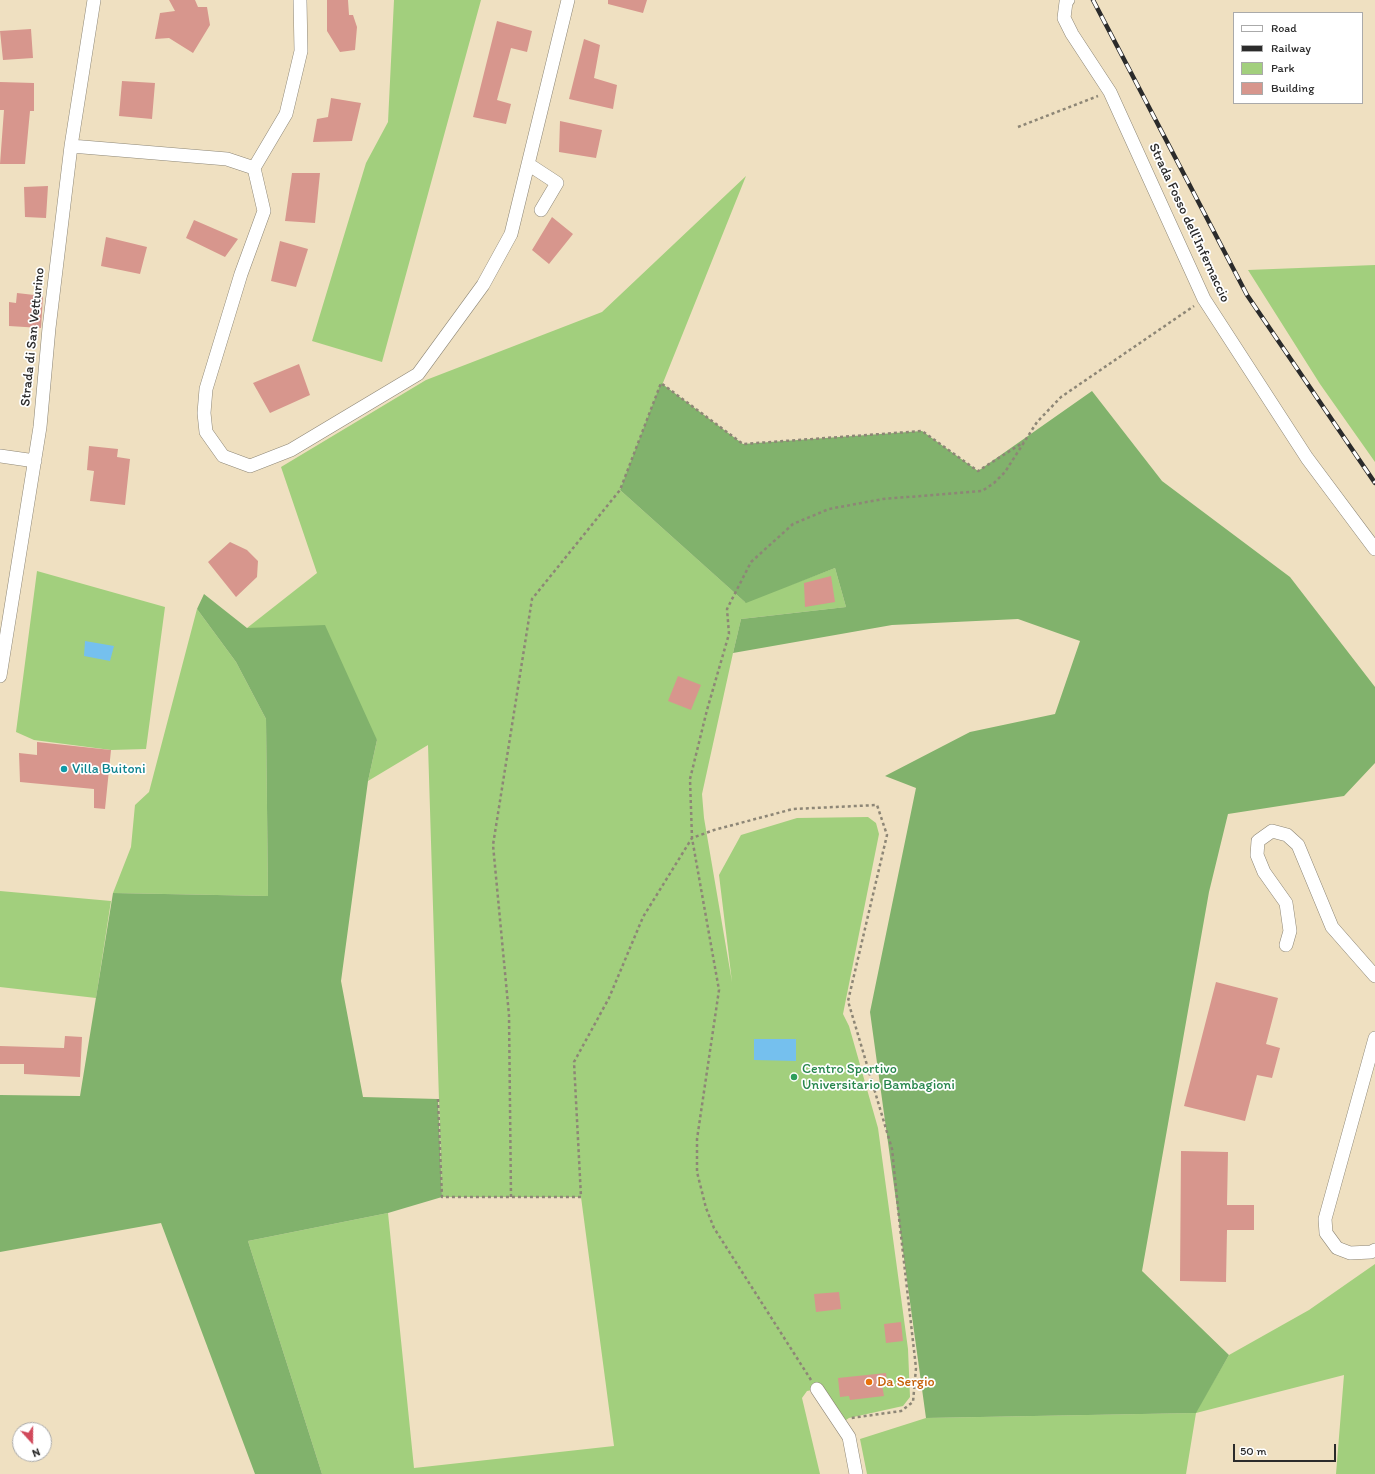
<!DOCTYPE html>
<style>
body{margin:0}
#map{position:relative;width:1375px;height:1474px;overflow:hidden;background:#efe0c1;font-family:Itim,sans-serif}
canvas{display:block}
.legend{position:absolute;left:1233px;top:12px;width:130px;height:92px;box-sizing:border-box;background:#fff;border:1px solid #aaa;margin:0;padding:5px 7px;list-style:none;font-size:12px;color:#2b2b2b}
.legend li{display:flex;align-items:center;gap:8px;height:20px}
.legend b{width:20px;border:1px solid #aaa}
.north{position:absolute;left:12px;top:1422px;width:40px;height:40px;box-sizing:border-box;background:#fff;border:1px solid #aaa;border-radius:50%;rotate:159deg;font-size:11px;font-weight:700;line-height:16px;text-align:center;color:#2b2b2b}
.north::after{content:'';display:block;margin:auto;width:14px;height:18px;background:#d1495b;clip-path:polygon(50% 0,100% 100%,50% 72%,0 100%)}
.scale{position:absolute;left:1233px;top:1444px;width:103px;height:18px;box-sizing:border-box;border:2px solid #2b2b2b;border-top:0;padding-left:5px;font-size:12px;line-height:14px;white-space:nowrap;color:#2b2b2b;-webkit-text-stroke:3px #fff;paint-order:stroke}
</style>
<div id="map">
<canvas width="1375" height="1474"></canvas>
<ul class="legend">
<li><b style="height:5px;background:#fff"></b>Road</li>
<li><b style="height:5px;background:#2b2b2b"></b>Railway</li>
<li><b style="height:11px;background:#a2cf7d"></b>Park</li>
<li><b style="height:11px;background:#d7968d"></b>Building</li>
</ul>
<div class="north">N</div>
<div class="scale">50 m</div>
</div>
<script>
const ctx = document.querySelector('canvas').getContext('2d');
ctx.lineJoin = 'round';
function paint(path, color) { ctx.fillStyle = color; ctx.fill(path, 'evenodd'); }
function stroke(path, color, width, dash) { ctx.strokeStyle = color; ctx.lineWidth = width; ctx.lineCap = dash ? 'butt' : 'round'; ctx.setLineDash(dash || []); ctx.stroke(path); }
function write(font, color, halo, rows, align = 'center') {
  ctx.font = font + ' Itim,sans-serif'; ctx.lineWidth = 3.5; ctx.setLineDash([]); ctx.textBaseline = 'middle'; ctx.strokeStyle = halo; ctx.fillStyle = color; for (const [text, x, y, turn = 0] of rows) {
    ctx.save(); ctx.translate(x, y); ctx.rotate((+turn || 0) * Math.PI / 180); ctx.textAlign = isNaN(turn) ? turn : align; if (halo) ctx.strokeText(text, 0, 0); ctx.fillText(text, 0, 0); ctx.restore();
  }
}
paint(new Path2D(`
 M394,0H481L382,362L312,341L366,163L388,122Z
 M746,176L620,490L745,602L835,568L846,607L741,619L733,653L702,794L704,818L732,982L719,875L741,835L797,818L868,817L876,823L879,834L843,1014L849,1026L878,1128L908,1349L910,1397L903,1406L849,1418L840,1424L817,1389L807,1391L802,1398L820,1474H322L248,1241L388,1213L414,1468L614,1446L581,1197H442L428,745L368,781L377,740L247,628L317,573L281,467L426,380L602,312Z
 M1375,265V462L1320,384L1248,270Z
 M37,571L165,607L146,749L111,750L34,740L16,732Z
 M197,609L236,662L266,719L268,896L113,893L131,847L135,805L149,792Z
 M0,891L111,901L96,998L0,987Z
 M1375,1264V1474H1336L1344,1375L1196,1413L1186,1474H867L860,1439L926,1418L1195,1413L1229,1355L1309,1310Z`), '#a2cf7d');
paint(new Path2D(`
 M661,383L743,444L922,431L978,471L1092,391L1162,481L1290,577L1375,687V763L1344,796L1228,814L1209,892L1142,1271L1229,1355L1196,1413L926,1418L870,1012L916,788L885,776L970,732L1055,714L1080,641L1018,619L892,625L733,653L741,619L846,607L835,568L746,603L620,490Z
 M204,594L247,628L325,625L377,740L368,781L341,981L363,1097L438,1099L442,1197L388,1213L248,1241L322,1474H255L161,1223L0,1252V1095L80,1096L113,893L268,896L266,719L236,662L197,609Z`), '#81b26c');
paint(new Path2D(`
 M85,641L114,646L110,661L84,656Z
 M754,1039H796V1061L754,1060Z`), '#75c0ee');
paint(new Path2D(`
 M169,0H195L198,7H207L210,25L193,53L169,38L155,39L160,13L175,11Z
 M327,0H348L349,15H353L357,27L355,50L340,52L327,31Z
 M608,0H647L643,13L608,4Z
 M497,21L532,31L527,52L511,48L497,100L511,104L506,124L473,117Z
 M31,29L33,58L3,60L0,31Z
 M584,39L600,45L594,78L617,85L613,109L569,99Z
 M122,81L155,83L152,119L119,116Z
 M0,82L34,83V111H30L25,164H0L4,110H0Z
 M331,98L361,103L352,141L313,142L317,119L328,117Z
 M560,121L602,130L596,158L559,152Z
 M292,173H320L315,223L285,221Z
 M48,186L46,218L25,217L24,187Z
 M552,217L573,234L549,264L532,250Z
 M194,220L238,239L225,257L186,238Z
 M106,237L147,247L140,274L101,266Z
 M280,241L308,249L296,287L271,281Z
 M17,293L43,296L41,328L9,326V302L16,303Z
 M299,364L310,395L270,413L253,383Z
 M89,446L118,449L117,457L130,459L125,505L90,501L94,471L87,470Z
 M230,542L247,550L258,561L257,577L236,597L208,562Z
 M831,576L835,602L805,607L804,583Z
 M678,676L701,685L691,710L668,701Z
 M37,742L111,750L105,809L94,808V789L20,782L19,753L37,755Z
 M1216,982L1278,998L1266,1044L1280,1048L1272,1078L1257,1075L1245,1121L1184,1106Z
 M65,1036L82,1037L80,1077L24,1074V1064H0V1046L64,1048Z
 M1181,1151L1228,1152L1227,1205H1254V1230H1227L1226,1282L1180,1281Z
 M839,1292L841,1309L816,1312L814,1294Z
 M901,1322L903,1341L886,1343L884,1324Z
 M886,1373L887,1384L882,1385L884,1396L850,1400L849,1396L840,1397L838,1378Z`), '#d7968d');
const minor = new Path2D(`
 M1068,0L1066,2L1064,18L1072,34L1110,92L1204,299L1307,458L1375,549
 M71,146L227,159L254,168L264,211L241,274L206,389L204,413L206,432L223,456L250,466L291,450L418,374L483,285L511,234L568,0
 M528,164L557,183L541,210
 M254,168L286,114L301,51L300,0
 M0,456L35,461
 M0,676L40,427L49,328L71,146L94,0
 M1286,945L1290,931L1286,903L1264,872L1257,855L1258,841L1272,831L1287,835L1298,845L1332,927L1375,976
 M1375,1038L1325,1219L1326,1233L1337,1248L1350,1253L1371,1252L1375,1250
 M817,1389L849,1437L856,1474`);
stroke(minor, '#8d8676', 14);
stroke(new Path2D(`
 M1018,127L1098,96
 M438,1099L442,1197H581L574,1062L609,998L643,917L692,838L714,830L793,809L877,805L887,835L848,1001L892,1149L899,1218L916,1368L913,1402L901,1411L851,1418
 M511,1197L509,1015L493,845L532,599L620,490L661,383L743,444L922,431L978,471L1024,442
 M811,1380L714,1228L706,1208L697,1172V1139L719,990L692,838L690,779L707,710L729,634L727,609L751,562L793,524L829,509L883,499L982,491L994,483L1005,472L1037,422L1061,397L1194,306`), '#8d8676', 2.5, [3, 3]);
stroke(minor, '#fff', 13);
const rail = new Path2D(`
 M1093,0L1247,295L1375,483`);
stroke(rail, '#2b2b2b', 4.5);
stroke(rail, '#fff', 3, [9]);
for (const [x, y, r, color] of [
 [64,769,4,"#0f9aa8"],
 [794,1077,4,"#2e9e5b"],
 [869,1382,4,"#e8710a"]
]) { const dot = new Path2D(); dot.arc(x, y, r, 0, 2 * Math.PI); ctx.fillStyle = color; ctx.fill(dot); stroke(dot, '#fff', 1.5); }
write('14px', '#2b2b2b', '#fff', [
 ["Strada Fosso dell'Infernaccio",1189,223,65],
 ["Strada di San Vetturino",33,337,-84]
]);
write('14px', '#0d838f', '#fff', [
 ["Villa Buitoni",72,769]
], 'left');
write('14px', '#27864d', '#fff', [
 ["Centro Sportivo",802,1069],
 ["Universitario Bambagioni",802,1085]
], 'left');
write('14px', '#c56008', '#fff', [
 ["Da Sergio",877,1382]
], 'left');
</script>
